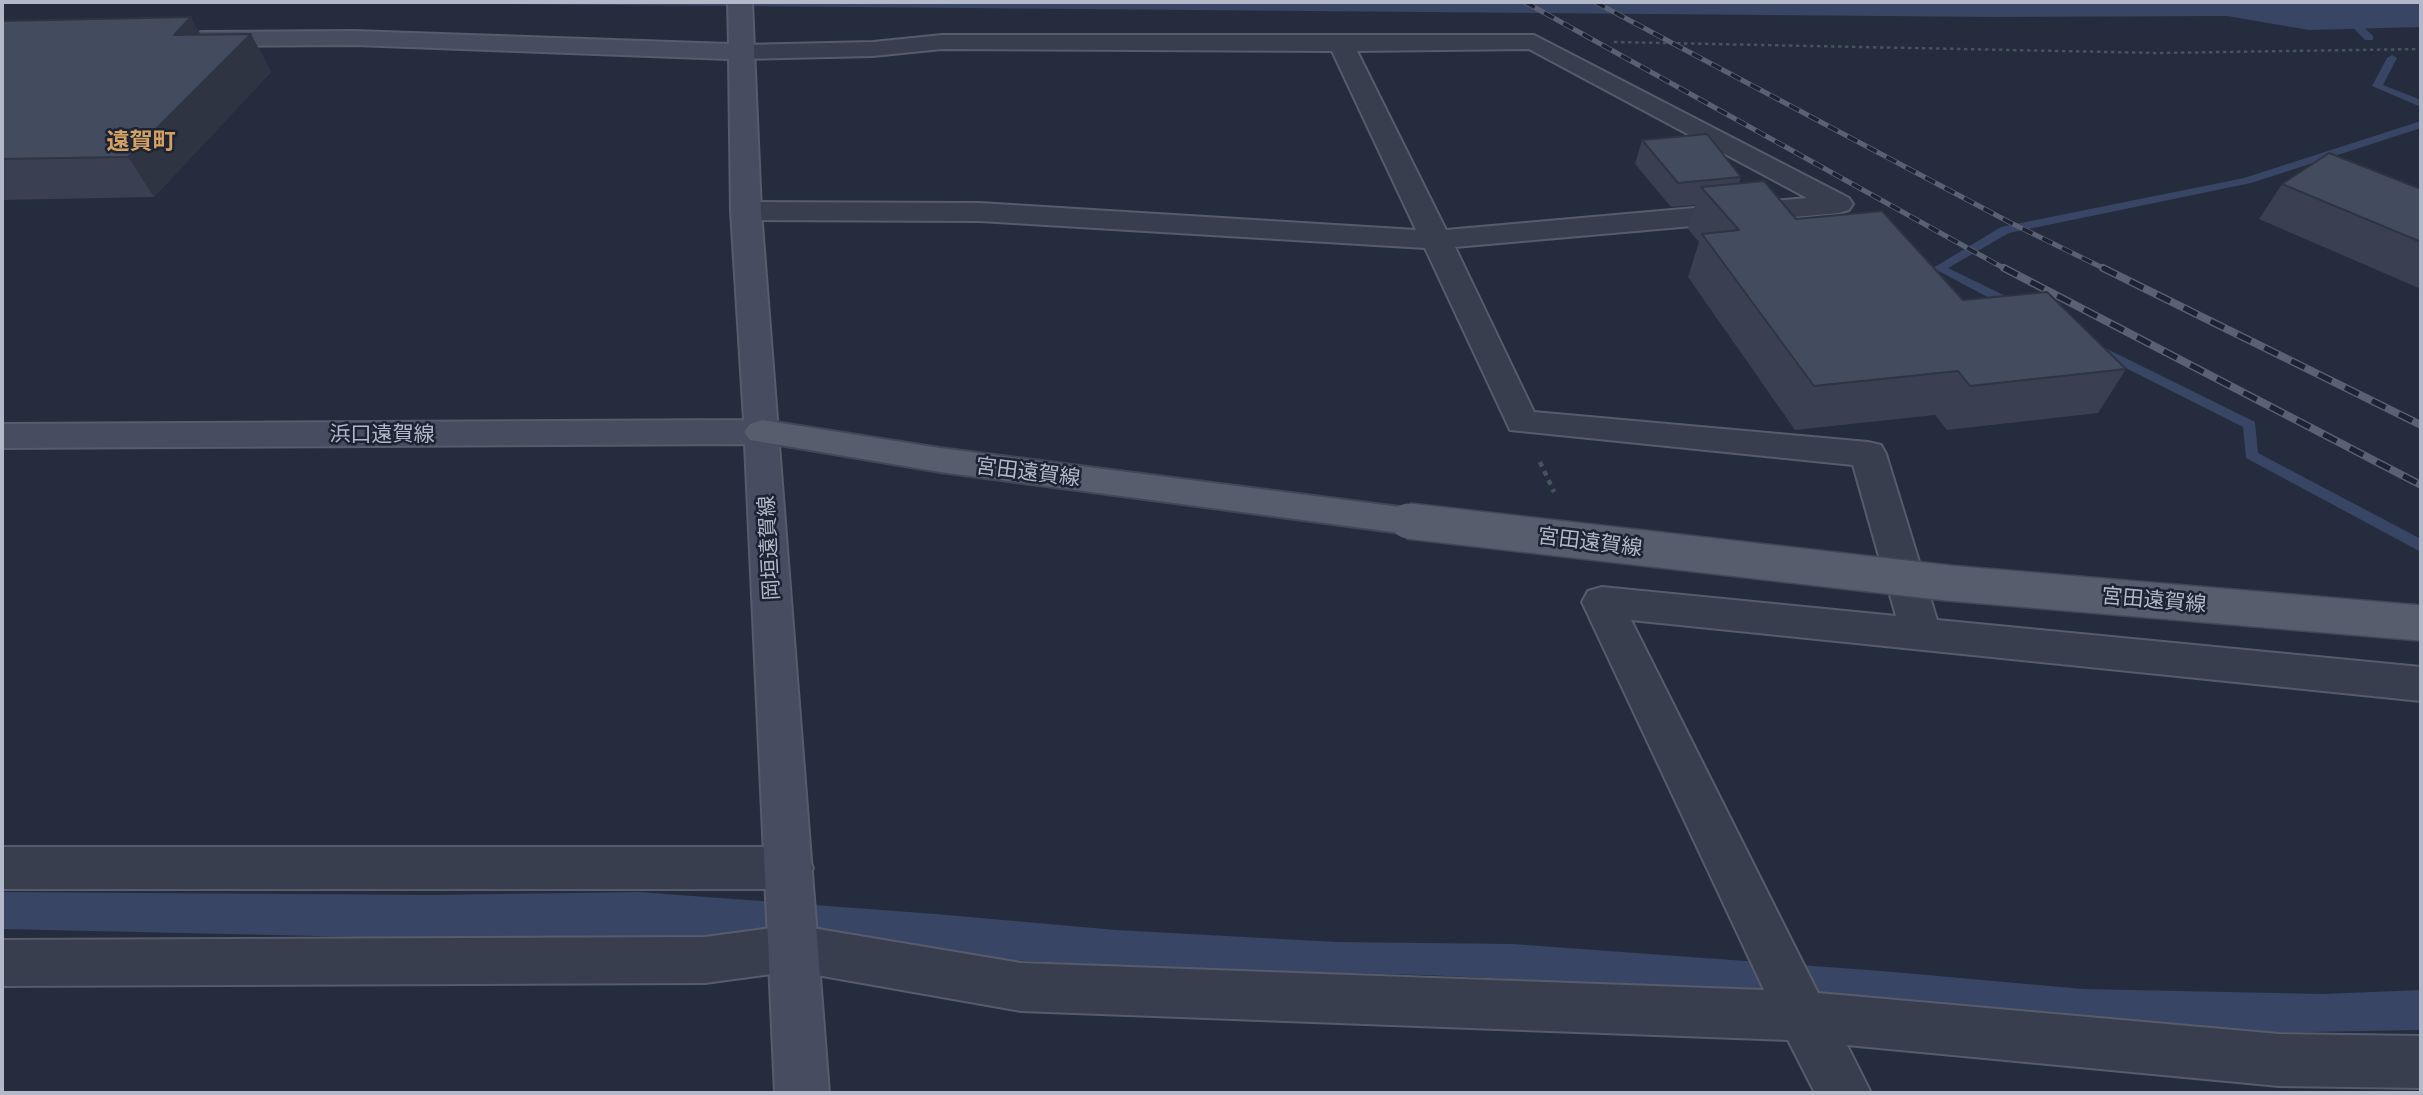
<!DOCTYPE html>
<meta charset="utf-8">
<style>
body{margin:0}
#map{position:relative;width:2423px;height:1095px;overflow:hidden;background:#242c3d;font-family:Barlow,sans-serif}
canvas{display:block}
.frame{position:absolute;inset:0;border:4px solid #b3b9c8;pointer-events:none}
</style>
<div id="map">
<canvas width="2423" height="1095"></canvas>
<div class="frame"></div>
</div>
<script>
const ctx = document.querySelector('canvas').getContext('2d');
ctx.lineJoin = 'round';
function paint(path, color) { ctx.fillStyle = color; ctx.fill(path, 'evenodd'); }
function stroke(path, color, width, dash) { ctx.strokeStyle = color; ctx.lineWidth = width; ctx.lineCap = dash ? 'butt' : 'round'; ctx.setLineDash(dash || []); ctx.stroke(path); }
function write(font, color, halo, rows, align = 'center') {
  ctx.font = font + ' Barlow,"Noto Sans JP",sans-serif'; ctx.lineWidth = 5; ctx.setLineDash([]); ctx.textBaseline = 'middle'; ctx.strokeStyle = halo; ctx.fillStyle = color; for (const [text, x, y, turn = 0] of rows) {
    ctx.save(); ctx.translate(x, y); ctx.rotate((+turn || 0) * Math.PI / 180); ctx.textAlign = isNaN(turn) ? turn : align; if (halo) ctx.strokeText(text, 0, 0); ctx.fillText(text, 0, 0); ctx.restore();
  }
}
paint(new Path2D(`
 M275,2H2421V27L2309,30L2227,16L1995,17Z
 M2,892L432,895L639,892L936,914L1116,930L1337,942L1513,944L1882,971L2083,989L2323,994L2421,990V1030L2256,1033L1784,1005L1570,982L1424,975L1212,970L676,944L2,929Z`), '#384564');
paint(new Path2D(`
 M2328,2H2338L2373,36V40H2365Z
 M2392,55L2397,58L2383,85L2421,100V107L2372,86L2387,58Z
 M2421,121V128L2251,183L2009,233L1948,268L2018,302V308H2008L1933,268L2001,227L2244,178Z
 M2095,343L2255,422L2258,453L2421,539V552L2246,458L2243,427L2090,350L2088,347Z`), '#384564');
const street = new Path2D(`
 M942,35H1534L1849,198L1853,204L1849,210L1839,213L1455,247L1534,412L1868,442L1881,445L1886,454L1937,620L2421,667V701L1631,620L1818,993L2279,1034L2421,1036V1088L2279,1086L1847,1045L1871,1093H1815L1788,1040L1021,1011L794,971L705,983L2,986V940L705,937L794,925L1021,963L1764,990L1582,602L1588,591L1602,587L1896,616L1853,465L1510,430L1425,248L980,221L746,220L736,217L731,211L736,205L746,202L980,203L1416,230L1332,51L942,49L873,56L742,59L733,57L730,52L733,47L742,45L873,42ZM1529,49L1807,198L1446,230L1357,51Z
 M2,847H789L806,853L813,868L806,883L789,889H2Z`);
const secondary = new Path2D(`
 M728,2H752L761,211L829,1093H775L745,444L2,448V424L744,420L731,211L729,59L355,45L202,46L193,44L190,39L193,34L202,32L355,31L729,44Z`);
const primary = new Path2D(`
 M762,420L940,448L1408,508L1421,512L1427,521L1421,530L1408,534L940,472L750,440L744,432L750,424Z`);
stroke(street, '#565c6b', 4);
stroke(secondary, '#565c6b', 4);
stroke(primary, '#414756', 4);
stroke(new Path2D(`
 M1614,42L2158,53L2421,49`), '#44555b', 2.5, [3.5, 3.5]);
stroke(new Path2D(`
 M1540,462L1554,492`), '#44555b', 4.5, [5, 5]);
paint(street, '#383e4d');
paint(secondary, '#464d60');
paint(primary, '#565d6d');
const railFar1 = new Path2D(`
 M1525,2L2007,270
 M1595,2L2009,222L2107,270`);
const rail = new Path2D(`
 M2004,268L2421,485
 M2103,268L2421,425`);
stroke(railFar1, '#5a6174', 5);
stroke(rail, '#5a6174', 8);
stroke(railFar1, '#1d2332', 3.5, [11]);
stroke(rail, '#1d2332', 5, [15]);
const primaryBridge = new Path2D(`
 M1408,521L1948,583L2421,623`);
stroke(primaryBridge, '#414756', 38, []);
stroke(primaryBridge, '#565d6d', 35);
paint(new Path2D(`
 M2,21L201,35L251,34L271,72L154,197L2,200Z
 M1642,140L1741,177L1739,183L1796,219L1963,300L2126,369L2098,413L1947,430L1935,415L1795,430L1688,277L1699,242L1688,229L1695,205L1671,207L1635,164Z
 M2282,184L2421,189V289L2259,219Z`), '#3a4052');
paint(new Path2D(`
 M191,17L212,55L174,35Z
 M251,34L271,72L154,197L128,157Z`), '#2f3442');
const building = new Path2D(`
 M191,17L174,35L251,34L128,157L2,159V21Z
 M1707,134L1741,177L1678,183L1642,140Z
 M2329,153L2421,189V242L2282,184Z
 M1764,181L1796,219L1882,211L1963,300L2047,292L2126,369L1970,386L1958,371L1814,386L1702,234L1739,230L1701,187Z`);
paint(building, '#434b5f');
stroke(building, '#2f3442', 2);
write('21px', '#b3b9c8', '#1d2332', [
 ["浜口遠賀線",382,434],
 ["宮田遠賀線",1028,472,7],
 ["宮田遠賀線",1590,542,7],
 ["岡垣遠賀線",769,548,-93],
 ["宮田遠賀線",2154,600,5]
]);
write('bold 23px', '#d3a163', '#1d2332', [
 ["遠賀町",141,141]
]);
</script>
